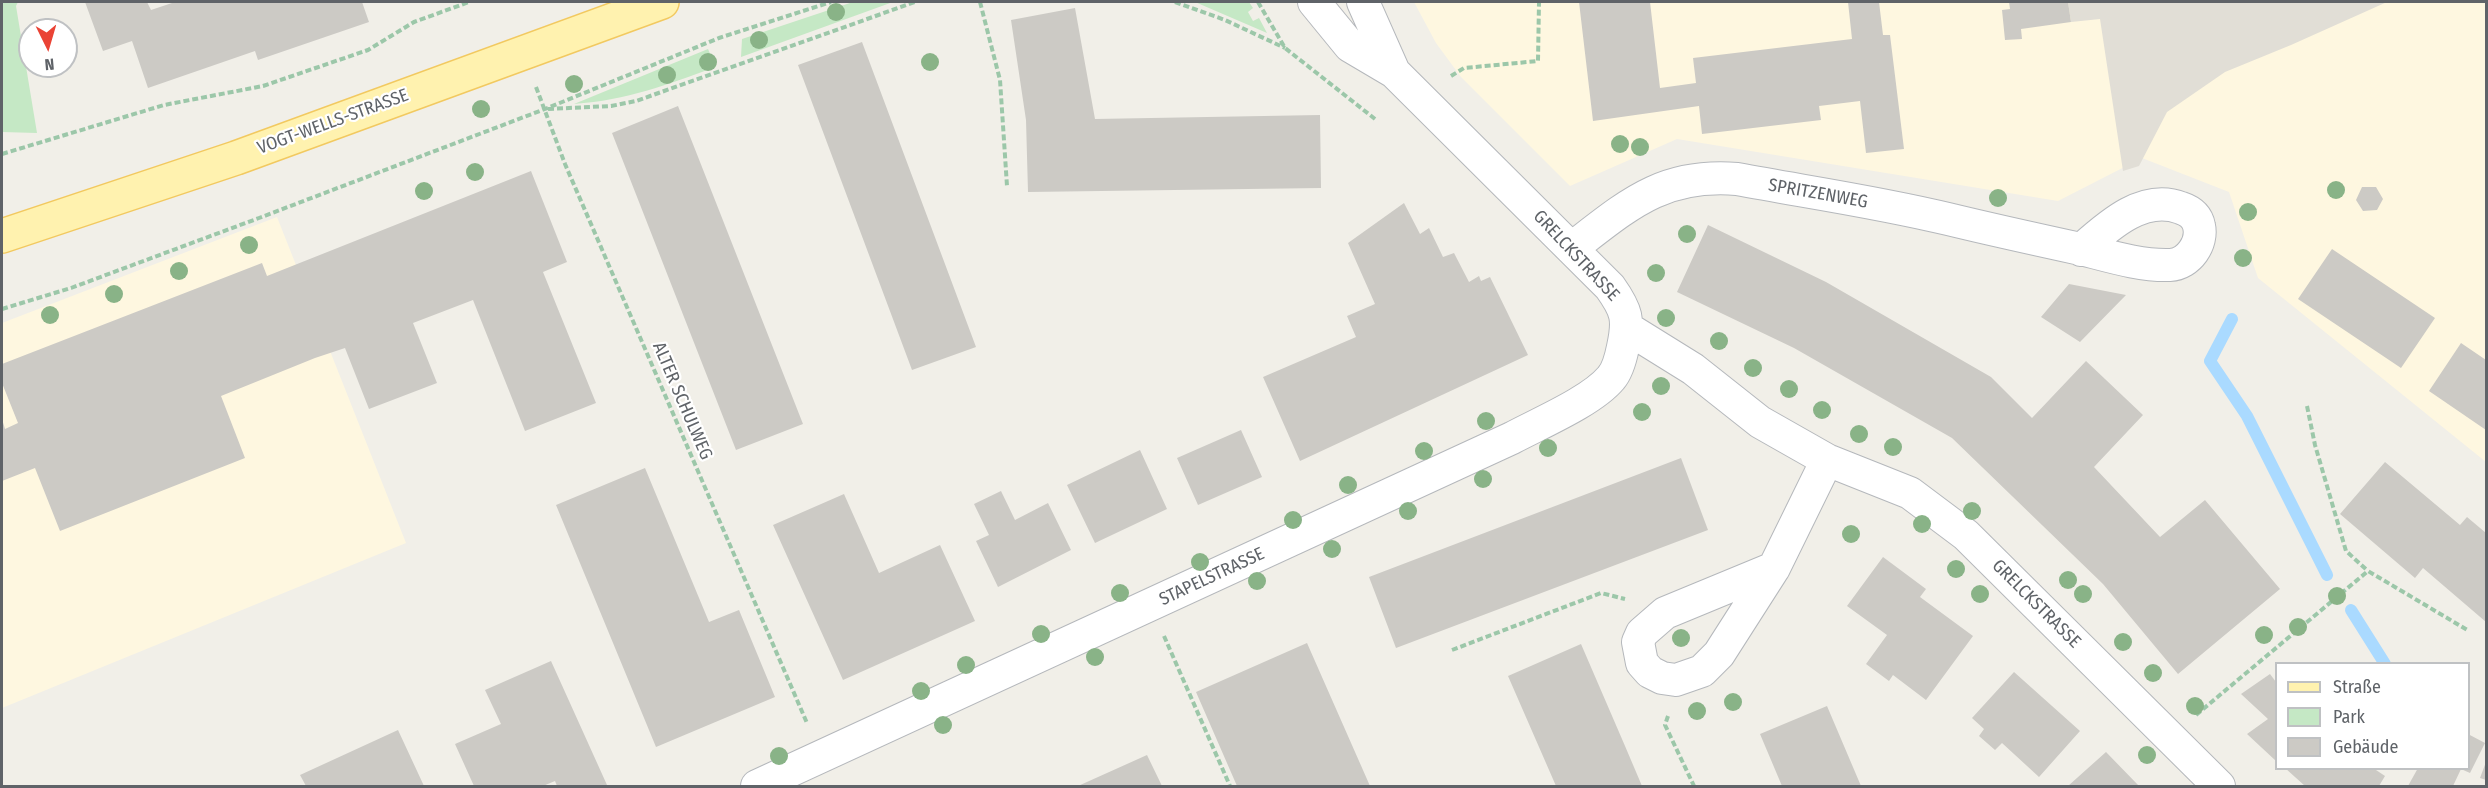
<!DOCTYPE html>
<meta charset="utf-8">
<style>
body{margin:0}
#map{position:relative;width:2488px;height:788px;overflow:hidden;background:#f1efe8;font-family:"Fira Sans Condensed",sans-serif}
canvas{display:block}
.frame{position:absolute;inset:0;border:3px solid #5f6368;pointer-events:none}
.legend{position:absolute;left:2275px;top:662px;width:195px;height:108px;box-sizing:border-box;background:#fff;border:2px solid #bfc1c3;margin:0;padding:8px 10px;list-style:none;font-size:18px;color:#5f6368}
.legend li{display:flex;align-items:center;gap:12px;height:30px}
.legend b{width:30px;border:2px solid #bfc1c3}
.north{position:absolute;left:18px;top:18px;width:60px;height:60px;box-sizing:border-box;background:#fff;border:2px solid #bfc1c3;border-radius:50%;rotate:175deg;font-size:16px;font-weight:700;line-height:24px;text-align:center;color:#5f6368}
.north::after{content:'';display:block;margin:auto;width:21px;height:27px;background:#ea4335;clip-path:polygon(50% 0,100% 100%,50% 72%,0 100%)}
</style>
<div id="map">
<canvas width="2488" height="788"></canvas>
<div class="frame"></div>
<ul class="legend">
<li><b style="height:8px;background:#fff2af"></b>Straße</li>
<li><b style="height:16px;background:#c5e8c5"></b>Park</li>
<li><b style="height:16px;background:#cccac5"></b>Gebäude</li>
</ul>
<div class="north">N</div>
</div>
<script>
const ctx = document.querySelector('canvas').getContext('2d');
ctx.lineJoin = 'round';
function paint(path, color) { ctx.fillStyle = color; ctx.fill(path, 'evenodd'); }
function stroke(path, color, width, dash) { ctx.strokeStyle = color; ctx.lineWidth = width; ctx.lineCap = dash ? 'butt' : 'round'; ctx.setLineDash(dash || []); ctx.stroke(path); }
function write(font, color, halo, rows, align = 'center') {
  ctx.font = font + ' "Fira Sans Condensed",sans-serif'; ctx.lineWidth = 4.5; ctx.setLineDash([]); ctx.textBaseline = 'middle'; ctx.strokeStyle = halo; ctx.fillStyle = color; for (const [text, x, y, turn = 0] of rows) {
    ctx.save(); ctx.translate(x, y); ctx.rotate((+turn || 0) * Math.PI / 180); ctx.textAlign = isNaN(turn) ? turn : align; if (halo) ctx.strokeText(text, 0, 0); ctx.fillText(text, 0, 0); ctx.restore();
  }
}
paint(new Path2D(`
 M1414,2H2486V462L2258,278L2229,192L2142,158L2058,201L1677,139L1570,186L1461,77L1436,43Z
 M277,217L406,543L2,708V323Z`), '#fef7e0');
paint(new Path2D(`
 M2068,2H2387L2291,45L2225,72L2167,112L2139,166L2123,171L2100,19L2071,22Z`), '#e1ded6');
paint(new Path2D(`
 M2,2H18L16,6L37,133L2,132Z
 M853,2H893L741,57L742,39Z
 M1195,2H1249L1253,8L1248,12L1253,21L1259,18L1267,33Z
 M708,49L716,67C666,85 628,100 574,104Z`), '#c5e8c5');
stroke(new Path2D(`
 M2232,319L2210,361L2247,416L2327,575
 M2351,610L2385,664`), '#aadaff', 12);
paint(new Path2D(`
 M85,2H147L151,10L175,2H362L369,22L258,60L255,51L148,88L132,41L103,51Z
 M1579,2H1650L1660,88L1696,83L1693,58L1852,39L1848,2H1879L1883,35H1890L1904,149L1866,153L1860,101L1819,106L1821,120L1702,134L1699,106L1593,121Z
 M2009,2H2068L2071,22L2021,29L2022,39L2005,40L2002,10L2010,9Z
 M1075,8L1095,119L1320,115L1321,188L1028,192L1026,120L1011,20Z
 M862,42L976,347L912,370L798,65Z
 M678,106L803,424L736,450L612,133Z
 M531,171L567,262L543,272L596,403L525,431L473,300L413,323L437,383L369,409L345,348L315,358L221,396L245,458L60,531L35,468L2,481V419L5,429L18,423L2,383V364L262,263L267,276Z
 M2362,187H2376L2383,199L2377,210L2363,211L2356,200Z
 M1404,203L1420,234L1429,228L1443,257L1454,253L1469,282L1479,276L1481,281L1490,277L1528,355L1300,461L1263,377L1356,337L1347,316L1375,304L1348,243Z
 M1708,225L1826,282L1991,377L2032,418L2086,361L2143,415L2094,467L2160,537L2205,500L2280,589L2178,674L2103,584L1952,438L1794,348L1677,292Z
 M2332,249L2435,318L2401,368L2298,299Z
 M2069,284L2126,295L2080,342L2041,317Z
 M2461,343L2486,360V430L2429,391Z
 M1241,430L1262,477L1198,505L1177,458Z
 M1140,450L1167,509L1095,543L1067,485Z
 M1681,458L1708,530L1396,648L1369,577Z
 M2385,462L2460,525L2467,517L2486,533V622L2423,568L2415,578L2340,514Z
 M645,468L709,622L739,610L775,697L656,747L556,505Z
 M1001,491L1015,520L1048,503L1071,550L998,587L976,541L989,535L974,504Z
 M844,494L879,573L940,545L975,621L843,680L773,525Z
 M1883,557L1926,589L1920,597L1973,636L1926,700L1893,675L1889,681L1866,664L1887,635L1847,606Z
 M1307,643L1370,786H1237L1196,692Z
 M1581,644L1625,746L1642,786H1556L1508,676Z
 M551,661L607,785L557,786L555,781L543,786H474L455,744L501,724L485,690Z
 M2014,672L2080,731L2039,777L2002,743L1995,750L1979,736L1984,729L1972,718Z
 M2270,674L2276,682V761L2247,734L2268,719L2241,694Z
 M1827,706L1861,786H1782L1760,734Z
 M398,730L424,786H306L300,775Z
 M2468,734L2485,743L2470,773L2461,769L2453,786H2408L2418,768H2468Z
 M2106,752L2139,786H2068Z
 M1147,755L1162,786H1078Z
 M2486,762V780L2480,778Z
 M2285,768H2373L2385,776L2379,786H2305Z`), '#cccac5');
const street = new Path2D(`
 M1363,2L1394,72
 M1572,248C1628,205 1662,173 1737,179C1807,192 1878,202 1948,219C1993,230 2039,240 2085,250C2112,257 2142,266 2170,265C2189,264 2203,243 2199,226C2197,216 2190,211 2181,208C2143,193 2107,227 2081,250
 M1627,328L1693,369L1760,422L1827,460L1910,493L1966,535L2219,786
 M1774,568L1665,613L1642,633L1638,642L1642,663L1650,672L1662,678L1676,680L1702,671L1719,654L1774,568L1827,460
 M757,786L1512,438C1540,423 1592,401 1611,378C1618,370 1621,357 1623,347C1629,319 1627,311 1610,287L1394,72L1350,46L1314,2`);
const primary = new Path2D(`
 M2,236L236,158L662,2`);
stroke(street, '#b5b8bc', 34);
stroke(primary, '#f2c960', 36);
stroke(new Path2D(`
 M980,2L1000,80L1007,186
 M1175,2L1225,20L1285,48
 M1258,2L1285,48L1375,119
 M1451,76L1464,68L1538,61L1539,2
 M536,87L565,164L807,723
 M548,109L611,106L636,101L915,2
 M2,154L164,105L263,86L368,50L414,22L469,2
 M2,309L71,288L259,218L545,109L719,38L831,2
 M2307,406L2315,445L2346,551L2368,571
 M1164,636L1230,786
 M1452,650L1601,593L1625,599
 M2196,715L2368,571L2469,631
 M1668,716L1665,725L1694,786`), '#9cc7a9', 4, [6, 3]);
stroke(street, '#fff', 32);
stroke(primary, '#fff2af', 33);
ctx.fillStyle = '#89b387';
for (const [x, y] of [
 [836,12],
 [759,40],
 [708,62],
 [930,62],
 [667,75],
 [574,84],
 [481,109],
 [1620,144],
 [1640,147],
 [475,172],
 [2336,190],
 [424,191],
 [1998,198],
 [2248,212],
 [1687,234],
 [249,245],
 [2243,258],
 [179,271],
 [1656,273],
 [114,294],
 [50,315],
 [1666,318],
 [1719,341],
 [1753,368],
 [1661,386],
 [1789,389],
 [1822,410],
 [1642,412],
 [1486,421],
 [1859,434],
 [1893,447],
 [1548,448],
 [1424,451],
 [1483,479],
 [1348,485],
 [1408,511],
 [1972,511],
 [1293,520],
 [1922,524],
 [1851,534],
 [1332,549],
 [1200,562],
 [1956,569],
 [2068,580],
 [1257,581],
 [1120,593],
 [1980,594],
 [2083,594],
 [2337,596],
 [2298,627],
 [1041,634],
 [2264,635],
 [1681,638],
 [2123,642],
 [1095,657],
 [966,665],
 [2153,673],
 [921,691],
 [1733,702],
 [2195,706],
 [1697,711],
 [943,725],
 [2147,755],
 [779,756]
]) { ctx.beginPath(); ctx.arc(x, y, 9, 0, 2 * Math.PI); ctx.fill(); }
write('18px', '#5f6368', '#fff', [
 ["VOGT-WELLS-STRASSE",333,122,-20],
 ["SPRITZENWEG",1818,194,10],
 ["GRELCKSTRASSE",1576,256,47],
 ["ALTER SCHULWEG",682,401,67],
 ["STAPELSTRASSE",1212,577,-25],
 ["GRELCKSTRASSE",2036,604,45]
]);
</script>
